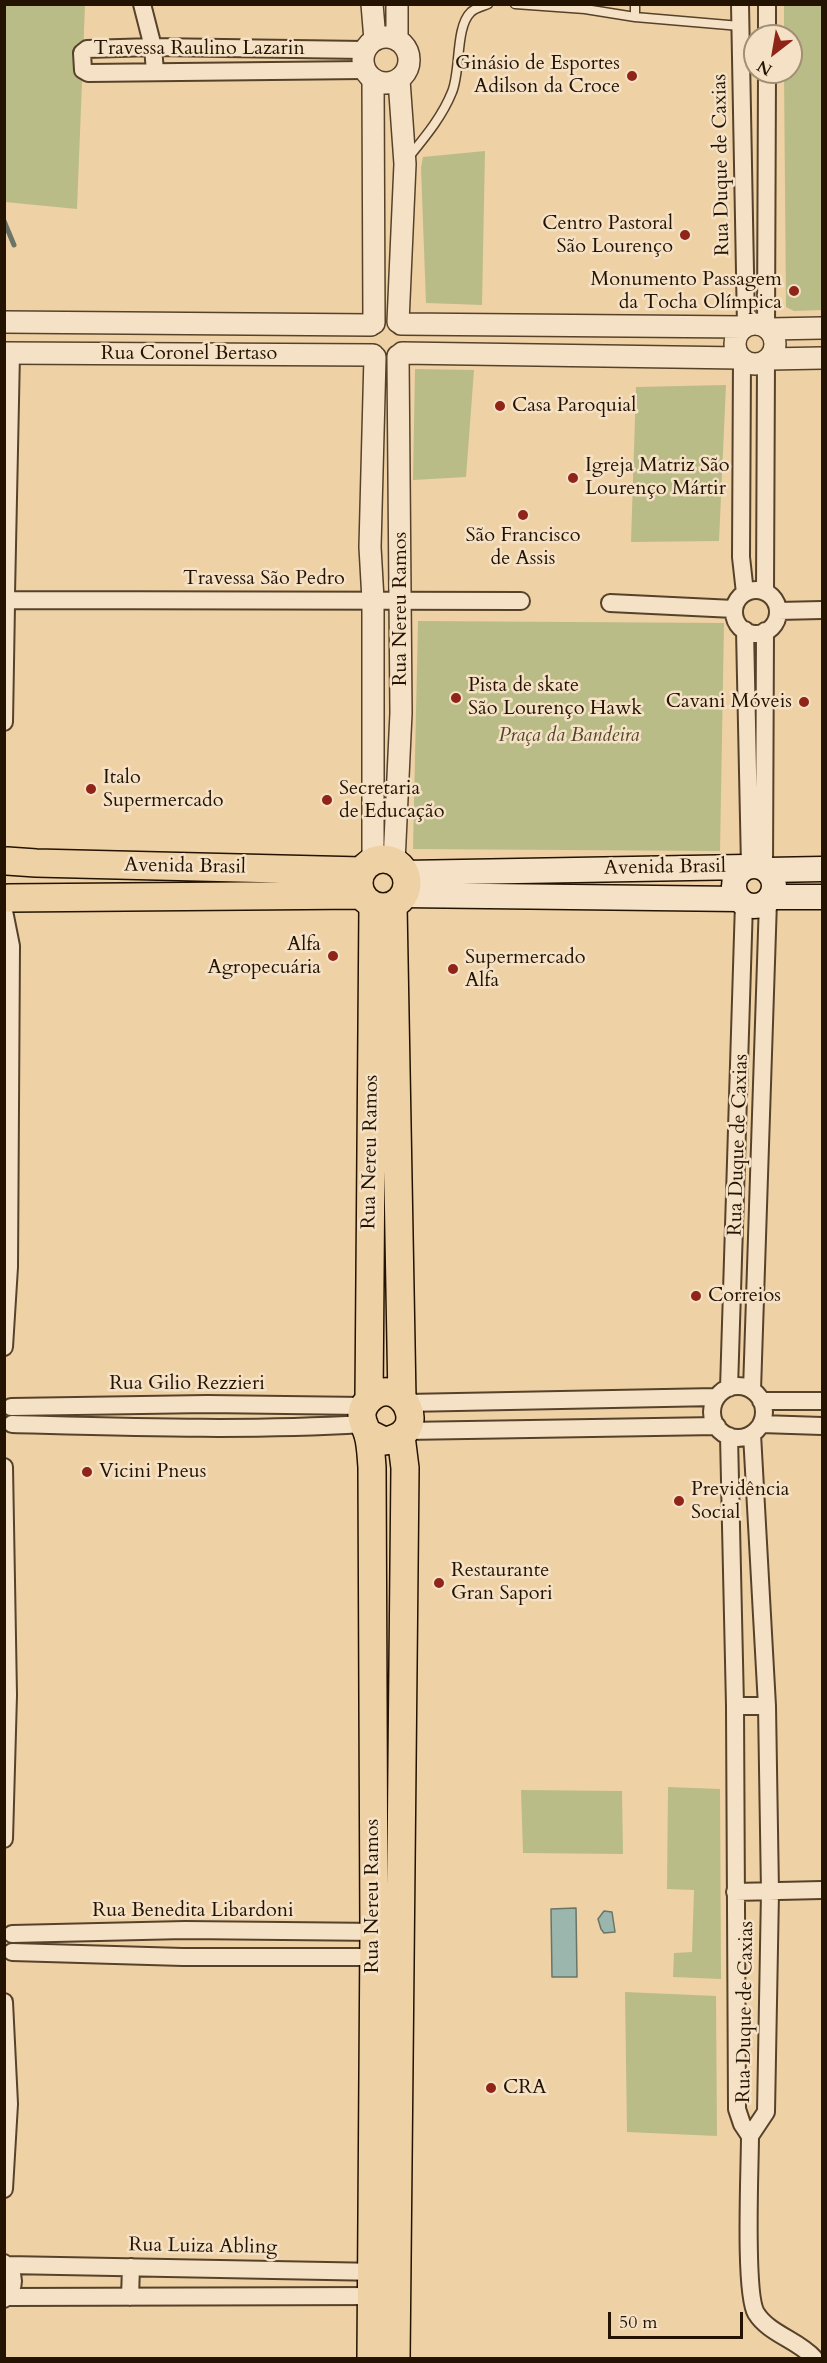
<!DOCTYPE html>
<meta charset="utf-8">
<style>
body{margin:0}
#map{position:relative;width:827px;height:2363px;overflow:hidden;background:#efd1a6;font-family:Cardo,serif}
canvas{display:block}
.frame{position:absolute;inset:0;border:6px solid #231300;pointer-events:none}
.north{position:absolute;left:743px;top:24px;width:60px;height:60px;box-sizing:border-box;background:#f5e1c5;border:2px solid #a18f76;border-radius:50%;rotate:211deg;font-size:16px;font-weight:700;line-height:24px;text-align:center;color:#231300}
.north::after{content:'';display:block;margin:auto;width:21px;height:27px;background:#8f2418;clip-path:polygon(50% 0,100% 100%,50% 72%,0 100%)}
.scale{position:absolute;left:608px;top:2312px;width:135px;height:27px;box-sizing:border-box;border:3px solid #231300;border-top:0;padding-left:8px;font-size:18px;line-height:21px;white-space:nowrap;color:#231300;-webkit-text-stroke:4px #f5e1c5;paint-order:stroke}
</style>
<div id="map">
<canvas width="827" height="2363"></canvas>
<div class="frame"></div>
<div class="north">N</div>
<div class="scale">50 m</div>
</div>
<script>
const ctx = document.querySelector('canvas').getContext('2d');
ctx.lineJoin = 'round';
function paint(path, color) { ctx.fillStyle = color; ctx.fill(path, 'evenodd'); }
function stroke(path, color, width, dash) { ctx.strokeStyle = color; ctx.lineWidth = width; ctx.lineCap = dash ? 'butt' : 'round'; ctx.setLineDash(dash || []); ctx.stroke(path); }
function write(font, color, halo, rows, align = 'center') {
  ctx.font = font + ' Cardo,serif'; ctx.lineWidth = 5; ctx.setLineDash([]); ctx.textBaseline = 'middle'; ctx.strokeStyle = halo; ctx.fillStyle = color; for (const [text, x, y, turn = 0] of rows) {
    ctx.save(); ctx.translate(x, y); ctx.rotate((+turn || 0) * Math.PI / 180); ctx.textAlign = isNaN(turn) ? turn : align; if (halo) ctx.strokeText(text, 0, 0); ctx.fillText(text, 0, 0); ctx.restore();
  }
}
paint(new Path2D(`
 M4,5H85L77,209L5,202Z
 M784,5H822V310L794,311L786,307L784,72H791V36H784Z
 M485,151L482,305L426,303L421,168L423,157Z
 M415,369L474,370L466,477L413,480Z
 M726,385L719,541L631,542L636,387Z
 M418,621L724,623L720,851L413,849Z
 M668,1787L720,1789L721,1979L673,1977L674,1953L692,1952L694,1890L667,1889Z
 M521,1790L622,1791L623,1854L523,1853Z
 M625,1992L716,1996L717,2136L627,2132Z`), '#b9bc87');
const water = new Path2D(`
 M576,1908L577,1977H552L551,1909Z
 M604,1911L612,1912L615,1932L604,1933L601,1929L598,1919Z`);
paint(water, '#9ab6ad');
stroke(water, '#6a7568', 1.5);
stroke(new Path2D(`
 M4,221L14,245`), '#6a7568', 5);
const service = new Path2D(`
 M515,4L585,9L635,17L740,26
 M635,17V4
 M408,158C425,137 442,117 452,92C461,71 455,27 471,12C475,8 483,6 488,4`);
const minor = new Path2D(`
 M142,4L153,47L155,72
 M740,4L746,326
 M767,36V4
 M364,70L88,73L83,70L82,53L87,49L153,47L364,50
 M766,327L767,72
 M742,360L741,557L745,593
 M734 612a22 22 0 1 1 44 0a22 22 0 1 1-44 0Z
 M765,592L766,361
 M6,594L11,353
 M8,600L521,601
 M610,603L734,609
 M778,611L822,610
 M745,630L750,866
 M4,722L6,605
 M764,868L765,631
 M4,911L11,946L9,1267L4,1347
 M712 1412a26 26 0 1 1 52 0a26 26 0 1 1-52 0Z
 M729,1388L744,903
 M752,1390L768,901
 M761,1401H822
 M406,1403L716,1397
 M11,1407L207,1404L364,1406
 M12,1424C129,1427 246,1431 363,1424
 M761,1424L822,1426
 M405,1431L717,1426
 M729,1436L735,1706L737,2109L742,2124L750,2136
 M4,1467L8,1695L4,1839
 M735,1706H767
 M735,1892L822,1890
 M12,1934L185,1930L381,1932
 M12,1952L183,1957H381
 M4,2002L9,2104L4,2189
 M750,2136L766,2112L770,1892L767,1706L752,1434
 M750,2136C750,2167 744,2292 756,2313C769,2334 798,2340 814,2358
 M4,2263C16,2274 16,2288 4,2299
 M7,2265L380,2272
 M7,2297L381,2296
 M130,2297L131,2267`);
const tertiary = new Path2D(`
 M372,4L375,40
 M397,4V40
 M363 60a23 23 0 1 1 46 0a23 23 0 1 1-46 0Z
 M373,80L374,323
 M4,322L371,325
 M398,322L405,164L399,80
 M735 344a20 20 0 1 1 40 0a20 20 0 1 1-40 0Z
 M401,324L743,327
 M769,329L822,328
 M4,353L373,355
 M402,353L740,358
 M769,359L822,358
 M373,861V600L370,547L375,357
 M394,862L401,713L398,356`);
const secondary = new Path2D(`
 M734 886a20 20 0 1 1 40 0a20 20 0 1 1-40 0Z
 M768,870L822,869
 M405,873L746,867
 M404,895L739,899
 M772,897H822`);
const primary = new Path2D(`
 M359 883a24 24 0 1 1 48 0a24 24 0 1 1-48 0Z
 M7,861L36,863L362,871
 M8,898L362,895
 M393,905L402,1399
 M369,1399L373,905
 M368,1433L384,1441C433,1435 403,1374 372,1397C367,1401 363,1406 362,1413C361,1422 366,1427 368,1435C371,1445 371,1456 372,1467L374,1932L371,2358
 M396,2358L405,1468L401,1436`);
stroke(service, '#56422a', 11);
stroke(minor, '#56422a', 20);
stroke(tertiary, '#56422a', 24);
stroke(secondary, '#231300', 27);
stroke(primary, '#231300', 30);
stroke(service, '#f5e1c5', 8);
stroke(minor, '#f5e1c5', 16);
stroke(tertiary, '#f5e1c5', 21);
stroke(secondary, '#f5e1c5', 24);
stroke(primary, '#efd1a6', 27);
for (const [x, y, r, color] of [
 [632,76,6,"#8f2418"],
 [685,235,6,"#8f2418"],
 [794,291,6,"#8f2418"],
 [500,406,6,"#8f2418"],
 [573,478,6,"#8f2418"],
 [523,515,6,"#8f2418"],
 [456,698,6,"#8f2418"],
 [804,702,6,"#8f2418"],
 [91,789,6,"#8f2418"],
 [327,800,6,"#8f2418"],
 [333,956,6,"#8f2418"],
 [453,969,6,"#8f2418"],
 [696,1296,6,"#8f2418"],
 [87,1472,6,"#8f2418"],
 [679,1501,6,"#8f2418"],
 [439,1583,6,"#8f2418"],
 [491,2088,6,"#8f2418"]
]) { const dot = new Path2D(); dot.arc(x, y, r, 0, 2 * Math.PI); ctx.fillStyle = color; ctx.fill(dot); stroke(dot, '#f5e1c5', 2); }
write('20px', '#231300', '#f5e1c5', [
 ["Travessa Raulino Lazarin",199,49],
 ["Rua Duque de Caxias",722,165,-91],
 ["Rua Coronel Bertaso",189,354],
 ["Travessa São Pedro",264,579],
 ["Rua Nereu Ramos",401,609,-90],
 ["Avenida Brasil",185,867,1],
 ["Avenida Brasil",665,868,-1],
 ["Rua Duque de Caxias",739,1145,-88],
 ["Rua Nereu Ramos",371,1152,-89],
 ["Rua Gilio Rezzieri",187,1384],
 ["Rua Nereu Ramos",373,1896,-90],
 ["Rua Benedita Libardoni",193,1911],
 ["Rua Duque de Caxias",746,2012,-89],
 ["Rua Luiza Abling",203,2247,1]
]);
write('20px', '#231300', '#f5e1c5', [
 ["Ginásio de Esportes",620,64,"right"],
 ["Adilson da Croce",620,87,"right"],
 ["Centro Pastoral",673,224,"right"],
 ["São Lourenço",673,247,"right"],
 ["Monumento Passagem",782,280,"right"],
 ["da Tocha Olímpica",782,303,"right"],
 ["Casa Paroquial",512,406],
 ["Igreja Matriz São",585,466],
 ["Lourenço Mártir",585,489],
 ["São Francisco",523,536,"center"],
 ["de Assis",523,559,"center"],
 ["Pista de skate",468,686],
 ["São Lourenço Hawk",468,709],
 ["Cavani Móveis",792,702,"right"],
 ["Italo",103,778],
 ["Supermercado",103,801],
 ["Secretaria",339,789],
 ["de Educação",339,812],
 ["Alfa",321,945,"right"],
 ["Agropecuária",321,968,"right"],
 ["Supermercado",465,958],
 ["Alfa",465,981],
 ["Correios",708,1296],
 ["Vicini Pneus",99,1472],
 ["Previdência",691,1490],
 ["Social",691,1513],
 ["Restaurante",451,1571],
 ["Gran Sapori",451,1594],
 ["CRA",503,2088]
], 'left');
write('italic 20px', '#504628', '#f5e1c5', [
 ["Praça da Bandeira",569,736]
]);
</script>
